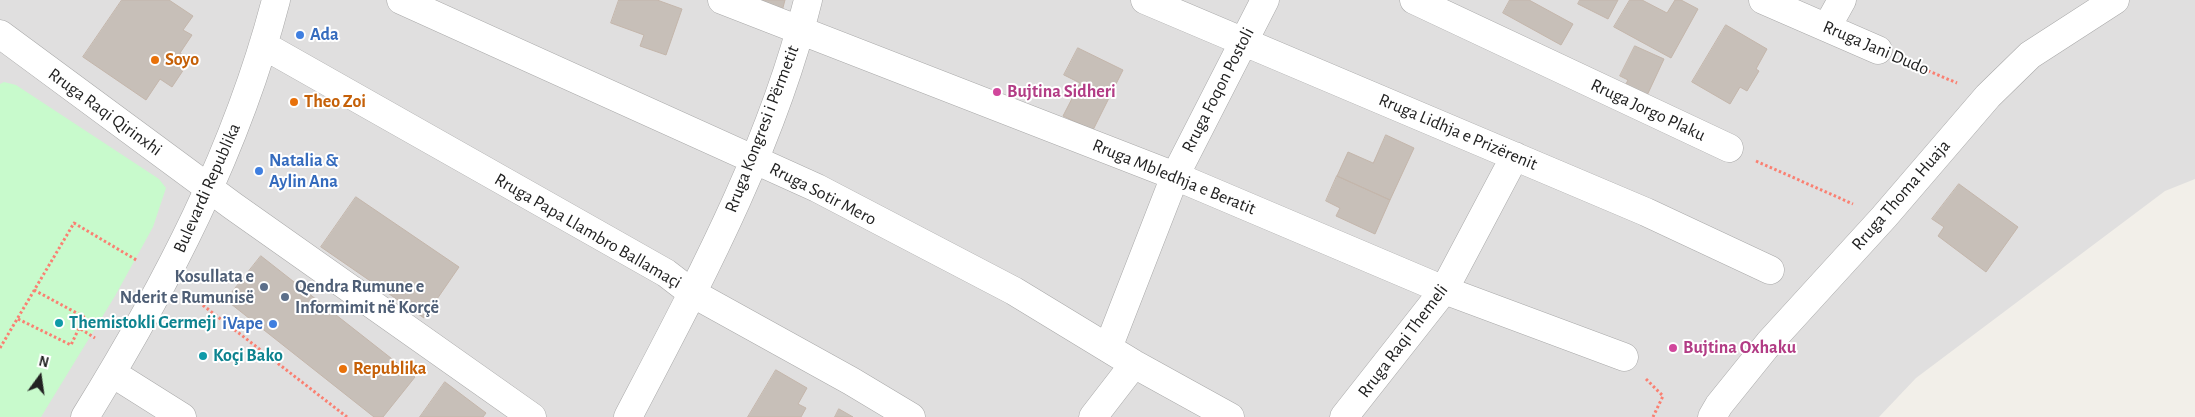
<!DOCTYPE html>
<meta charset="utf-8">
<style>
body{margin:0}
#map{position:relative;width:2195px;height:417px;overflow:hidden;background:#f2efe9;font-family:"Alegreya Sans",sans-serif}
canvas{display:block}
.north{position:absolute;left:15px;top:352px;width:50px;height:50px;-webkit-text-stroke:4px #fff;paint-order:stroke;rotate:14deg;font-size:14px;font-weight:700;line-height:20px;text-align:center;color:#222}
.north::after{content:'';display:block;margin:auto;width:18px;height:22px;background:#222;clip-path:polygon(50% 0,100% 100%,50% 72%,0 100%)}
</style>
<div id="map">
<canvas width="2195" height="417"></canvas>
<div class="north">N</div>
</div>
<script>
const ctx = document.querySelector('canvas').getContext('2d');
ctx.lineJoin = 'round';
function paint(path, color) { ctx.fillStyle = color; ctx.fill(path, 'evenodd'); }
function stroke(path, color, width, dash) { ctx.strokeStyle = color; ctx.lineWidth = width; ctx.lineCap = dash ? 'butt' : 'round'; ctx.setLineDash(dash || []); ctx.stroke(path); }
function write(font, color, halo, rows, align = 'center') {
  ctx.font = font + ' "Alegreya Sans",sans-serif'; ctx.lineWidth = 4; ctx.setLineDash([]); ctx.textBaseline = 'middle'; ctx.strokeStyle = halo; ctx.fillStyle = color; for (const [text, x, y, turn = 0] of rows) {
    ctx.save(); ctx.translate(x, y); ctx.rotate((+turn || 0) * Math.PI / 180); ctx.textAlign = isNaN(turn) ? turn : align; if (halo) ctx.strokeText(text, 0, 0); ctx.fillText(text, 0, 0); ctx.restore();
  }
}
paint(new Path2D(`
 M0,0H2195V179L2165,191L1916,378L1879,417H0Z`), '#e0dfdf');
paint(new Path2D(`
 M4,82L16,85L159,179L166,188L153,227L115,296L41,417H0V84Z`), '#c8facc');
const building = new Path2D(`
 M122,0H169L193,16L183,30L192,35L180,53L190,60L172,87L160,79L146,100L83,57Z
 M619,0H657L682,9L666,55L640,46L644,35L611,23Z
 M760,0H785L781,15Z
 M1510,0H1529L1573,24L1561,45L1503,13Z
 M1580,0H1618L1608,19L1578,4Z
 M1630,0H1642L1667,13L1675,0H1681L1698,9L1671,58L1614,27Z
 M1726,25L1767,49L1756,69L1759,71L1747,91L1740,87L1730,104L1692,82Z
 M1635,46L1664,59L1643,104L1621,94L1628,80L1620,76Z
 M1078,48L1123,70L1093,130L1063,116L1080,83L1064,75Z
 M1386,135L1414,148L1390,200L1337,176L1348,152L1373,163Z
 M1337,176L1390,200L1375,234L1336,216L1340,208L1326,201Z
 M1959,184L2018,227L1986,272L1938,236L1944,227L1932,219Z
 M356,197L459,267L424,318L321,247Z
 M261,256L415,377L383,417H374L226,300Z
 M776,370L807,388L798,404L806,408L801,417H748Z
 M445,382L486,413L483,417H420Z
 M839,409L853,417H835Z`);
paint(building, '#c7bfb8');
stroke(building, '#c4b6ab', 1);
const minor = new Path2D(`
 M401,0L817,188L1014,291L1134,364L1230,417
 M722,0L1175,176L1444,290L1624,357
 M1145,0L1646,212L1770,270
 M1414,0L1729,148
 M1763,0L1878,50
 M1827,27L1842,0
 M0,34L233,206L532,417
 M263,45L666,273L692,293L851,381L911,417
 M1108,348L1175,176L1265,0
 M112,373L182,417
 M85,417C166,286 237,150 276,0
 M628,417C698,283 772,147 808,0
 M1093,417L1134,364
 M1344,417L1444,290L1515,156
 M1712,417L1719,405L1769,343L1884,217L1988,96L2030,55L2115,0`);
stroke(minor, '#a9a9a9', 29);
stroke(new Path2D(`
 M1905,61L1957,83
 M1756,161L1853,204
 M34,290L86,318L79,328
 M191,296L347,417
 M18,319L71,345L79,328L95,338
 M0,348L74,223L138,261
 M1646,379L1663,396L1653,417`), '#fa8072', 3, [2.5, 2.5]);
stroke(minor, '#fff', 28);
for (const [x, y, r, color] of [
 [300,35,5,"#3f7fe0"],
 [155,60,5,"#e8710a"],
 [997,92,5,"#d1479c"],
 [294,102,5,"#e8710a"],
 [259,171,5,"#3f7fe0"],
 [264,287,5,"#5c6f8a"],
 [285,297,5,"#5c6f8a"],
 [59,323,5,"#0f9aa8"],
 [273,324,5,"#3f7fe0"],
 [1673,348,5,"#d1479c"],
 [203,356,5,"#0f9aa8"],
 [343,369,5,"#e8710a"]
]) { const dot = new Path2D(); dot.arc(x, y, r, 0, 2 * Math.PI); ctx.fillStyle = color; ctx.fill(dot); stroke(dot, '#fff', 2); }
write('bold 18px', '#366cbe', '#fff', [
 ["Ada",310,35],
 ["Natalia &",269,161],
 ["Aylin Ana",269,182],
 ["iVape",263,324,"right"]
], 'left');
write('18px', '#222', '#fff', [
 ["Rruga Jani Dudo",1876,48,23],
 ["Rruga Foqon Postoli",1218,90,-63],
 ["Rruga Jorgo Plaku",1648,110,25],
 ["Rruga Raqi Qirinxhi",105,112,36],
 ["Rruga Kongresi i Përmetit",762,129,-69],
 ["Rruga Lidhja e Prizërenit",1458,132,23],
 ["Rruga Mbledhja e Beratit",1174,177,22],
 ["Bulevardi Republika",207,188,-66],
 ["Rruga Sotir Mero",823,194,27],
 ["Rruga Thoma Huaja",1901,195,-49],
 ["Rruga Papa Llambro Ballamaçi",588,231,30],
 ["Rruga Raqi Themeli",1403,341,-53]
]);
write('bold 18px', '#c56008', '#fff', [
 ["Soyo",165,60],
 ["Theo Zoi",304,102],
 ["Republika",353,369]
], 'left');
write('bold 18px', '#b23c85', '#fff', [
 ["Bujtina Sidheri",1007,92],
 ["Bujtina Oxhaku",1683,348]
], 'left');
write('bold 18px', '#4e5e75', '#fff', [
 ["Kosullata e",254,277],
 ["Nderit e Rumunisë",254,298],
 ["Qendra Rumune e",295,287,"left"],
 ["Informimit në Korçë",295,308,"left"]
], 'right');
write('bold 18px', '#0d838f', '#fff', [
 ["Themistokli Germeji",69,323],
 ["Koçi Bako",213,356]
], 'left');
</script>
